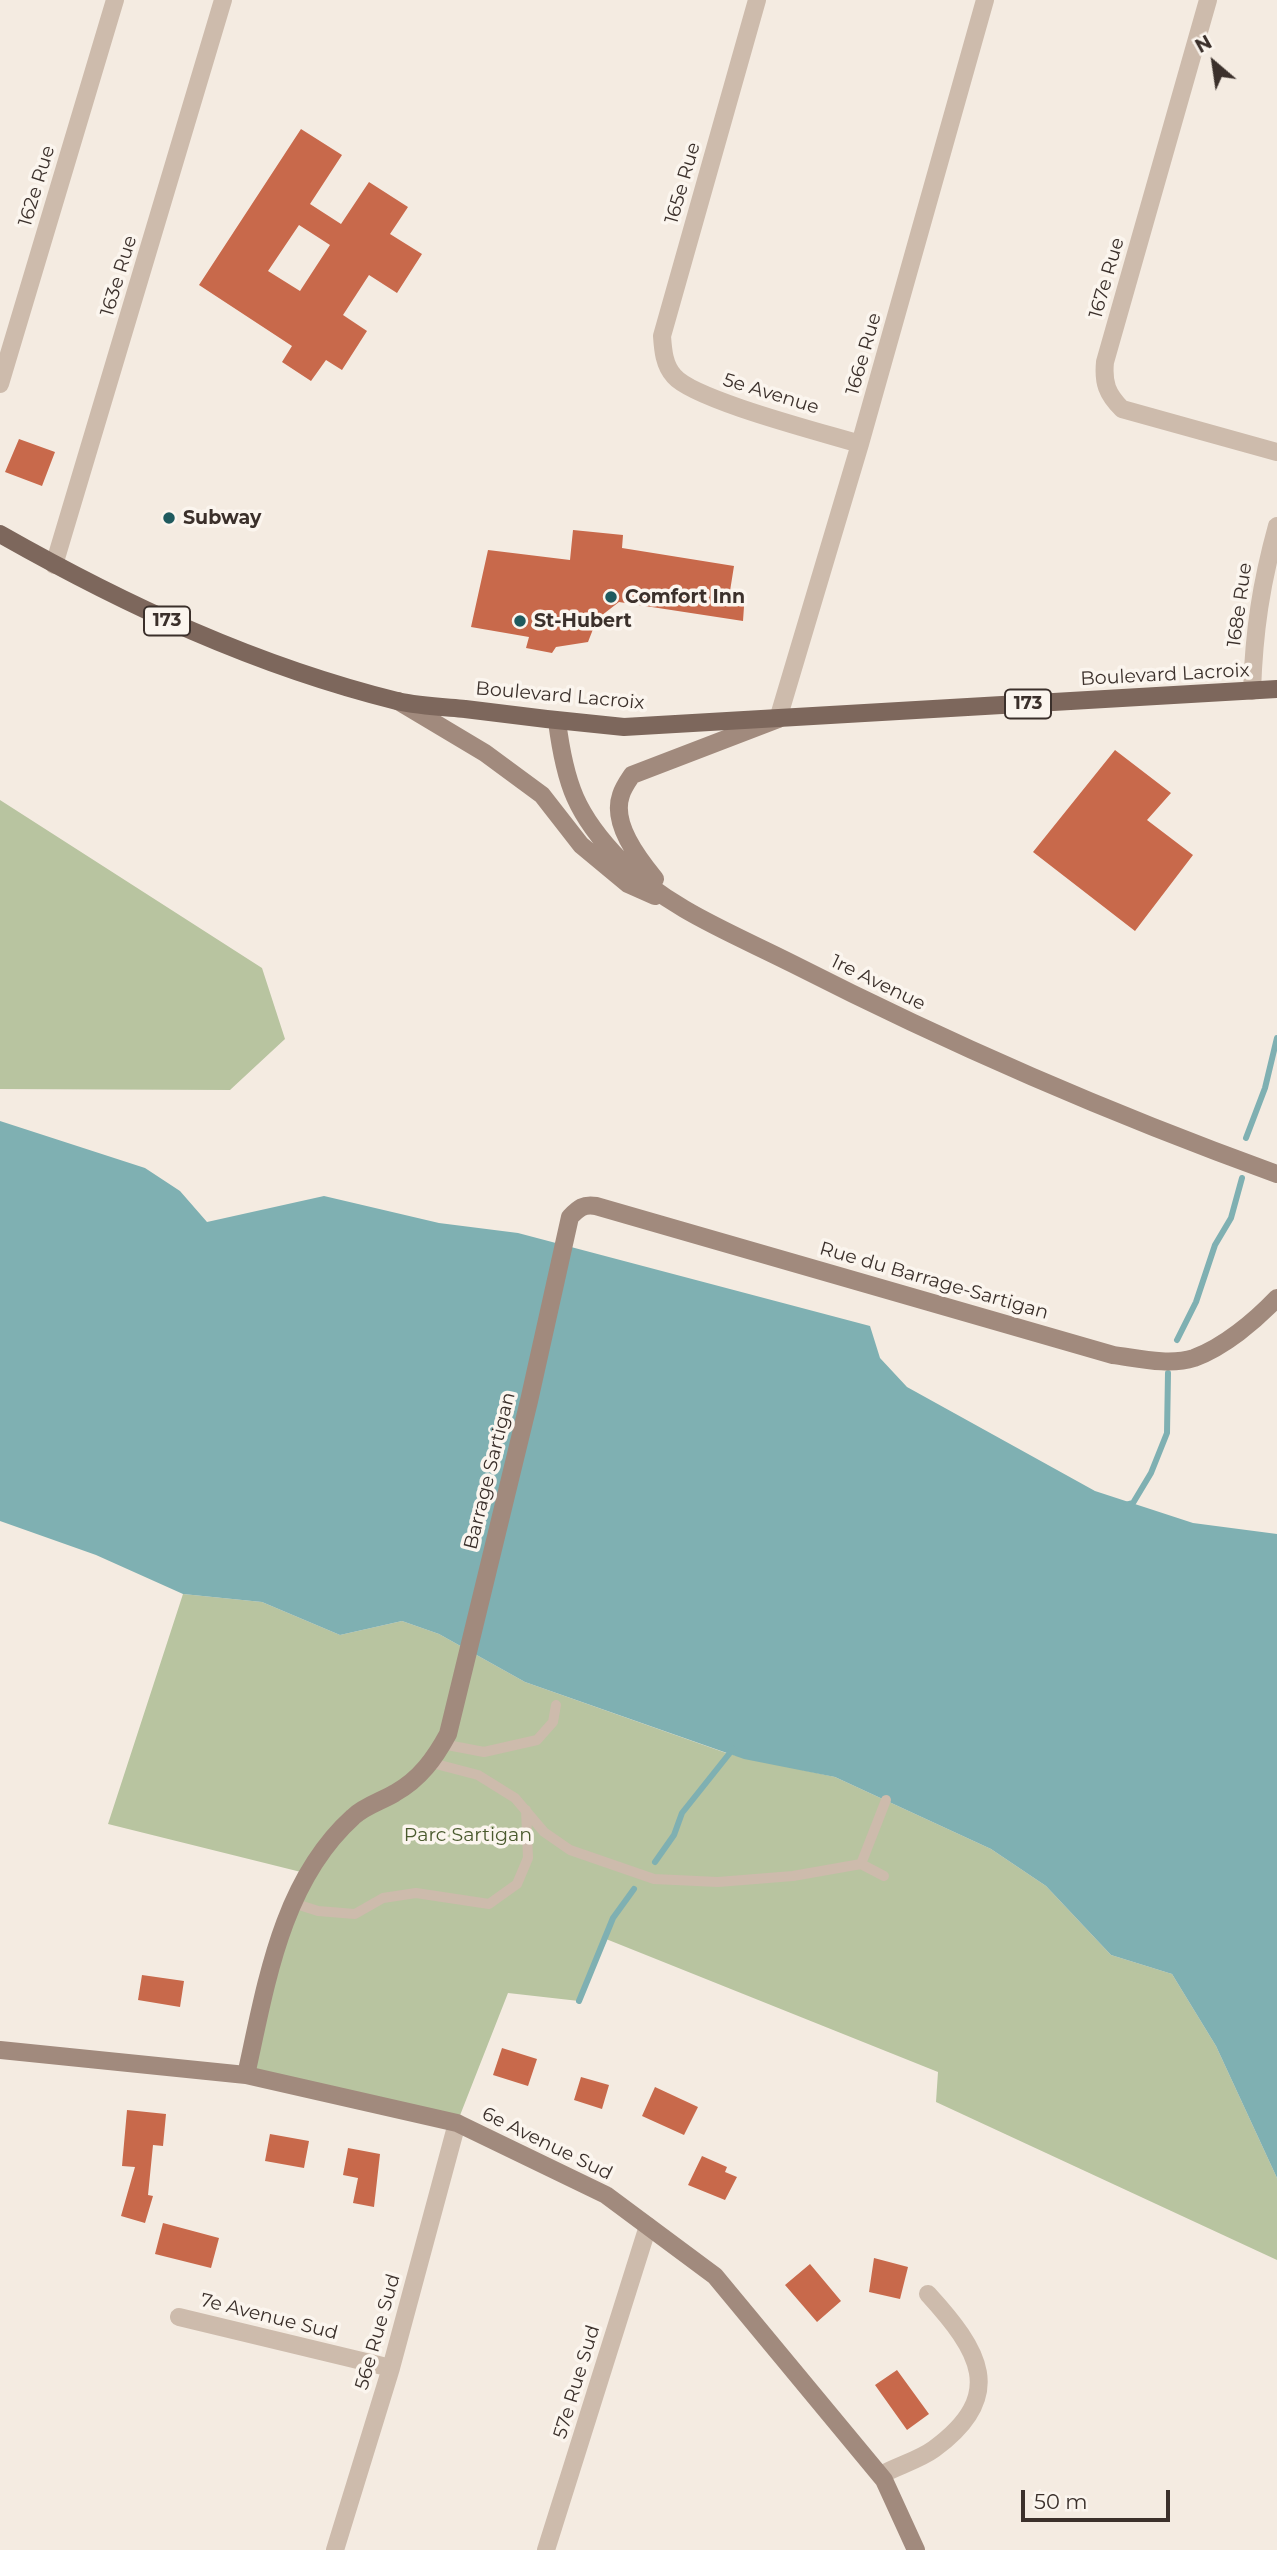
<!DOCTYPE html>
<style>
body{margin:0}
#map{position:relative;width:1277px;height:2550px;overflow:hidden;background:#f4ebe1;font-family:Montserrat,sans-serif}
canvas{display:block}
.north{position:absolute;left:1179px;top:28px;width:70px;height:70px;-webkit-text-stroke:5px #fbf5ee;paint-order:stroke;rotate:331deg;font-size:19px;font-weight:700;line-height:28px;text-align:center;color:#3b302b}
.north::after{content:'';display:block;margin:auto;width:24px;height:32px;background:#3b302b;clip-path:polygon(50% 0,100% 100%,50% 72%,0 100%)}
.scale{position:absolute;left:1021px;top:2490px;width:149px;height:32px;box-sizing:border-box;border:4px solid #3b302b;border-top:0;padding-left:9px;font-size:21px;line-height:24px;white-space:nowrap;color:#3b302b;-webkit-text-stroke:5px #fbf5ee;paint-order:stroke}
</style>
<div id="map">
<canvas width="1277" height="2550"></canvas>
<div class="north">N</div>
<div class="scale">50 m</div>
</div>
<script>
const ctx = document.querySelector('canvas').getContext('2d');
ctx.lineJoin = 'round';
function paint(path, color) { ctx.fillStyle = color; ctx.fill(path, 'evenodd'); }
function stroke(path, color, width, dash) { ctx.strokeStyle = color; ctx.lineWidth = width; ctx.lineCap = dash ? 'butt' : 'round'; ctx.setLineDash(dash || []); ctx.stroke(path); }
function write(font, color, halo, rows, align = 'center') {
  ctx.font = font + ' Montserrat,sans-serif'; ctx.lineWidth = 7; ctx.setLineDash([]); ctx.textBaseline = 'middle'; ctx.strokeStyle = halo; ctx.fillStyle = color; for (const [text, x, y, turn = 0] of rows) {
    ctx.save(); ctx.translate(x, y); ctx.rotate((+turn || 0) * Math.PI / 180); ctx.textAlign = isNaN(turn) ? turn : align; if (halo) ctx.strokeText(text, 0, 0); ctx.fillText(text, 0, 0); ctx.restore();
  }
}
paint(new Path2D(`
 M0,800L262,968L285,1039L230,1090L0,1089Z
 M183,1594L262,1602L340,1635L402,1621L439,1634L525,1682L729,1754L835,1777L991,1849L1046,1886L1111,1955L1172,1974L1216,2046L1277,2178V2260L936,2102L938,2072L606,1939L579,2001L508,1993L457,2123L246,2075L274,1953L309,1874L108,1824Z`), '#b8c4a0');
paint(new Path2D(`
 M0,1121L145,1168L180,1191L207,1222L324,1196L439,1223L518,1233L870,1326L880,1358L907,1387L1095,1491L1193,1523L1277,1534V2178L1216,2046L1172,1974L1111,1955L1046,1886L991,1849L835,1777L744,1759L525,1682L439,1634L402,1621L340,1635L262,1602L183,1594L96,1555L0,1521Z`), '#7fb0b2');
stroke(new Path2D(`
 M1246,1138L1265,1088L1277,1038
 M1177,1340L1196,1302L1215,1245L1231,1218L1242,1178
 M1126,1505L1133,1503L1151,1473L1167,1433L1168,1373
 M655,1862L674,1835L682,1813L733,1749
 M579,2001L613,1918L634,1889`), '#7fb0b2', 6);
paint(new Path2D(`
 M301,129L342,155L310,204L341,224L369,182L408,207L390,234L422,254L397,293L369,275L343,315L367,331L342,370L326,360L311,381L282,362L292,346L199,285ZM299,225L330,245L300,291L268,271Z
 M19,439L55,452L42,486L5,472Z
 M573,530L623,535L622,548L734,566L730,591L745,592L743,621L619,602L597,619L588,642L556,647L552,653L526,648L529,637L471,627L488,550L570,560Z
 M1115,750L1171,793L1147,820L1193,855L1135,931L1033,852Z
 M142,1975L184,1981L180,2007L138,2000Z
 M502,2048L537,2059L528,2086L493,2075Z
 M581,2077L609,2085L602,2109L574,2100Z
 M655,2087L698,2107L684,2135L642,2116Z
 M127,2110L166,2114L163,2146L153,2145L148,2195L153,2196L145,2223L121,2216L135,2167L122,2166Z
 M270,2134L309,2141L304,2168L265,2161Z
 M348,2148L380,2154L374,2207L353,2203L358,2178L343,2175Z
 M702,2156L727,2167L725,2172L737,2177L725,2200L688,2185Z
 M163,2223L219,2238L211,2268L155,2254Z
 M874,2258L908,2267L900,2299L869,2292Z
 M810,2264L841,2301L817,2322L785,2285Z
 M897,2370L929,2414L907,2430L875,2385Z`), '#c8694b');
stroke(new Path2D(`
 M442,1744L484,1752L537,1740L553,1722L556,1705
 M432,1763L478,1775L515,1798L544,1832L570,1850L654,1879L718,1882L793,1876L861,1864L884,1876
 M861,1864L886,1800
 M293,1903L318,1911L355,1914L383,1898L416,1893L489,1904L517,1884L528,1858L526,1810`), '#cdbbac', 10);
stroke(new Path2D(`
 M757,0L662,336C663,350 664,365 674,376C694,400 824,433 860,444
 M1208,0L1105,362C1103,383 1107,394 1122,409L1277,452
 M0,384L115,0
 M54,565L223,0
 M1252,691C1254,631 1261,584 1277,526
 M778,719L860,444L985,0
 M179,2317L391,2368
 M881,2475C897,2466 919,2460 934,2449C1008,2395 979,2350 928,2294
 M335,2550L391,2368L457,2123
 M546,2550L648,2226`), '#cdbbac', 18);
stroke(new Path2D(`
 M398,701L485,753L542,795L581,845L628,884L655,896
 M557,721C565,784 576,815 621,861C668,909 734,934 793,964C950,1044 1111,1114 1277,1174
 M655,879C638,858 611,823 621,795C623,788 628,781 632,775L778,719
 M0,2050L246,2075L457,2123L606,2195L715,2276L884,2480L916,2550
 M246,2075C266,1985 281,1882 353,1817C364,1806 382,1801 395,1793C420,1779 435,1758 448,1734L529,1401L570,1217C579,1208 583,1204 596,1206L1113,1355C1137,1358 1169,1366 1194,1358C1224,1347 1255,1321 1277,1298`), '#a18a7d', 18);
stroke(new Path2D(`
 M0,534C125,605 256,666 397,701C419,706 443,707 465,709C518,716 571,722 624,727L1277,689`), '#7d675c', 18);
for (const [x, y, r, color] of [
 [169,518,7,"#1f5a5e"],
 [611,597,7,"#1f5a5e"],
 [520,621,7,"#1f5a5e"]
]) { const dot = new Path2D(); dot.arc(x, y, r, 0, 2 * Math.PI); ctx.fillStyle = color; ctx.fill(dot); stroke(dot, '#fbf5ee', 2.5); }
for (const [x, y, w] of [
 [167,621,46],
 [1028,704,46]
]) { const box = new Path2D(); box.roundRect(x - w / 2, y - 14.5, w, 29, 5); ctx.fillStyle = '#fbf5ee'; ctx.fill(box); stroke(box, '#3b302b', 2); }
write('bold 18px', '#3b302b', null, [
 ["173",167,621],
 ["173",1028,704]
]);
write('19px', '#3b302b', '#fbf5ee', [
 ["165e Rue",683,183,-74],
 ["162e Rue",37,186,-73],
 ["163e Rue",119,276,-73],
 ["167e Rue",1107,278,-74],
 ["166e Rue",864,354,-74],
 ["5e Avenue",771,394,17],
 ["168e Rue",1240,605,-82],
 ["Boulevard Lacroix",1165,675,-3],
 ["Boulevard Lacroix",560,696,5],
 ["1re Avenue",878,983,26],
 ["Rue du Barrage-Sartigan",934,1281,16],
 ["Barrage Sartigan",490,1471,-76],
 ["6e Avenue Sud",547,2144,26],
 ["7e Avenue Sud",269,2317,14],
 ["56e Rue Sud",378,2332,-74],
 ["57e Rue Sud",577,2382,-73]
]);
write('bold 19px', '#3b302b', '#fbf5ee', [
 ["Subway",183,518],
 ["Comfort Inn",625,597],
 ["St-Hubert",534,621]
], 'left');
write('19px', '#4a5a2e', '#fbf5ee', [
 ["Parc Sartigan",468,1835]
]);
</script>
